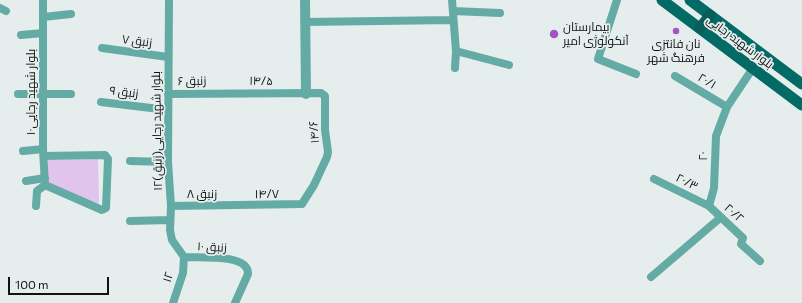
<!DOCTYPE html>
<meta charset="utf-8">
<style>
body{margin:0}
#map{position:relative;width:802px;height:303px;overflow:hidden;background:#e5eeed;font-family:Commissioner,sans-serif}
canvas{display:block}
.scale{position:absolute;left:8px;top:277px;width:101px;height:18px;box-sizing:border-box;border:2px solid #101313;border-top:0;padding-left:5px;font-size:12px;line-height:14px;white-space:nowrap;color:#101313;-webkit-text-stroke:3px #e5eeed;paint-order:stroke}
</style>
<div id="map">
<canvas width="802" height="303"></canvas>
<div class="scale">100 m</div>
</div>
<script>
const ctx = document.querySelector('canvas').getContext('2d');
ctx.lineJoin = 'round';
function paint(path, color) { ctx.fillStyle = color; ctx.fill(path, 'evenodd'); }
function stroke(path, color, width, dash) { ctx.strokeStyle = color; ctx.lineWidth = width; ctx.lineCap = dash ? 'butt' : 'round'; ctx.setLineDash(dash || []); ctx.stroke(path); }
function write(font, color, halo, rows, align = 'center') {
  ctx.font = font + ' Commissioner,Cairo,sans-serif'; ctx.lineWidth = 3.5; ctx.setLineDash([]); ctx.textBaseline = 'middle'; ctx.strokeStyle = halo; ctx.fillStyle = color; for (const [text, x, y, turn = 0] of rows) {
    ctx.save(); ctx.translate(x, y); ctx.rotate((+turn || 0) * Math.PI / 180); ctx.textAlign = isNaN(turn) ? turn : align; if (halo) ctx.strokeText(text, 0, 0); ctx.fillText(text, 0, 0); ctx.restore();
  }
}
paint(new Path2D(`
 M98,159L99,204L48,185V160Z`), '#e0c4ec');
stroke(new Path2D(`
 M43,0V149L45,185
 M169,0L168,162L171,206L170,230L172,240L184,257
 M452,0L456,51L455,68
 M617,0L598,59L636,74
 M0,8L6,11
 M453,11L500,13
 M43,17L71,14
 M305,22L453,20
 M21,35L43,33
 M102,48L168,57
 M456,51L509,65
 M675,76L727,107
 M18,94H71
 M168,94L321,93L325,96V130L328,152L327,157L314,185L302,204L171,206
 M101,102L168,110
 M23,151L43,149
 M44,156L105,155L108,159L106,208L102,210L45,185
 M130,161L168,162
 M654,179L709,206L743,238L741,244L760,261
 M26,181L45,178
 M36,206L37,191L45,185
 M709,206L714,188L716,136L727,107L753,68
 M130,221L170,220
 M184,257C198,258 249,253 248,274L235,303
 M651,277L720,218
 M173,303L183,273L184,257`), '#65aba5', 8);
stroke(new Path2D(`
 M305,0L306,94`), '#65aba5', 10);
stroke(new Path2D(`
 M662,0L802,105
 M690,0L802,84`), '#046a65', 11);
stroke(new Path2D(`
 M700,28L710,15`), '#085d58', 11);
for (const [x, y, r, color] of [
 [676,31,4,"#a453c4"],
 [554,34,5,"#a453c4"]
]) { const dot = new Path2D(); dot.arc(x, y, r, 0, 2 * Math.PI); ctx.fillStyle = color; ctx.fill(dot); stroke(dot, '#e5eeed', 1.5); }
write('12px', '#101313', '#e5eeed', [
 ["بیمارستان",563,27],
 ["آنکولوژی امیر",563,41],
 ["نان فانتزی",676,44,"center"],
 ["فرهنگ شهر",676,58,"center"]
], 'left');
write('12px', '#101313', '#e5eeed', [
 ["زنبق ۷",137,41,7],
 ["بلوار شهید رجایی",740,42,37],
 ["زنبق ۶",192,81,-1],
 ["۱۴/۵",261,81,1],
 ["۲۰/۱",707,81,31],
 ["بلوار شهید رجایی۱۰",31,92,-90],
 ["زنبق ۹",124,92,7],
 ["۱۲بلوار شهید رجایی(زنبق)",157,131,-91],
 ["۱۴/۶",314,132,-95],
 ["۲۰",703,156,-89],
 ["۲۰/۳",687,182,26],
 ["زنبق ۸",202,194],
 ["۱۴/۷",267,194,-1],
 ["۲۰/۲",734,213,42],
 ["زنبق ۱۰",212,247,3],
 ["۱۲",168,277,-73]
]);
</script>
